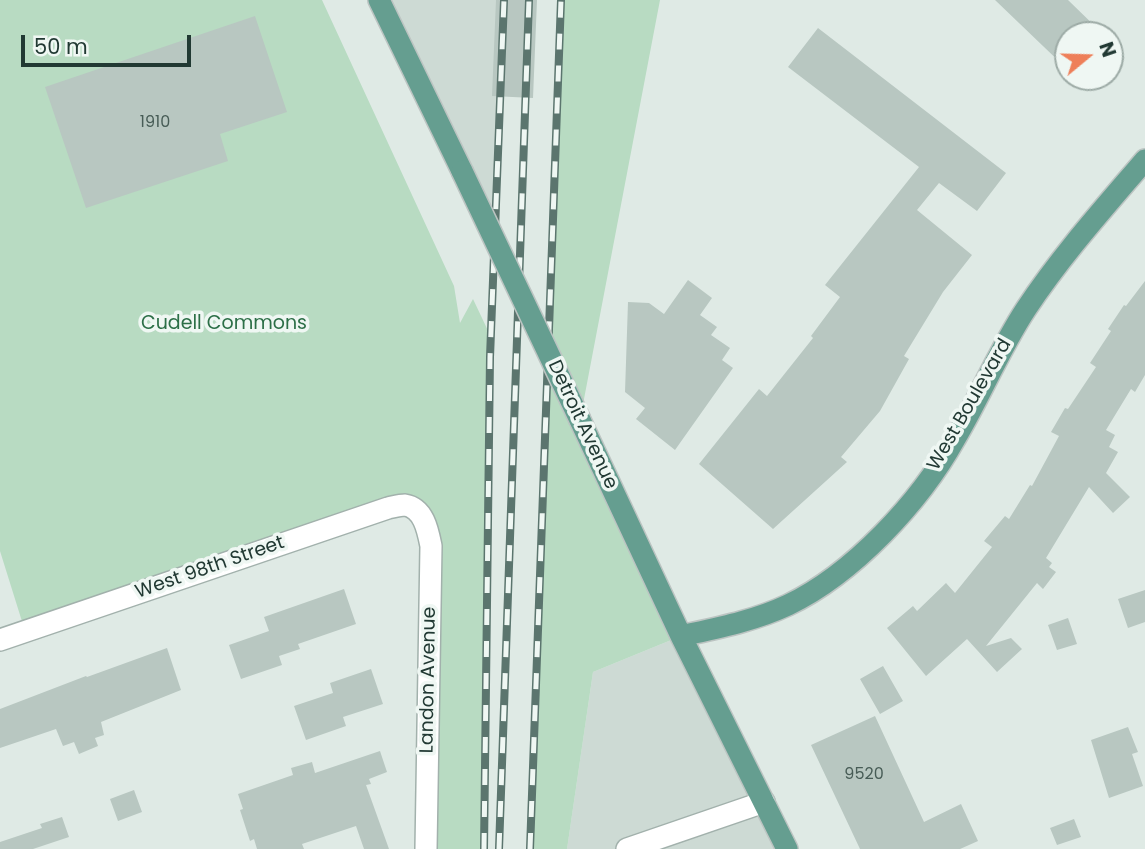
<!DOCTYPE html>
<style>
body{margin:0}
#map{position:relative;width:1145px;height:849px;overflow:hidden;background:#dfeae5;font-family:Poppins,sans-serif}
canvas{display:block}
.north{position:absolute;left:1054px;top:21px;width:70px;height:70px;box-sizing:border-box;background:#eff7f3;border:2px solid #9daba6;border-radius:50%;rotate:71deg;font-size:19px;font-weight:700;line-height:28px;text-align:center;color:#213933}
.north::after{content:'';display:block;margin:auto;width:24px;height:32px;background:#ee7f59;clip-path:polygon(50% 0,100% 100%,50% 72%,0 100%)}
.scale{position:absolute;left:21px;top:35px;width:170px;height:32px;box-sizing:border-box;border:4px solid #213933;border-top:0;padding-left:9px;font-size:21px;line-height:24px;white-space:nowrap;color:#213933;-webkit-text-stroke:5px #eff7f3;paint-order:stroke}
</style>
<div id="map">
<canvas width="1145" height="849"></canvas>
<div class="north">N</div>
<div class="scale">50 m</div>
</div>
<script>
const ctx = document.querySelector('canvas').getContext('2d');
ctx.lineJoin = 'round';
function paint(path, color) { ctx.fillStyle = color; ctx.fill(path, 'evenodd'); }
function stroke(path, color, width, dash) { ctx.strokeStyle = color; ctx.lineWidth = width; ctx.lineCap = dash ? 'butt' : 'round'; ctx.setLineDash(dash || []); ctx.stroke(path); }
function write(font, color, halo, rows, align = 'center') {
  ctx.font = font + ' Poppins,sans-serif'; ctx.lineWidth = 7; ctx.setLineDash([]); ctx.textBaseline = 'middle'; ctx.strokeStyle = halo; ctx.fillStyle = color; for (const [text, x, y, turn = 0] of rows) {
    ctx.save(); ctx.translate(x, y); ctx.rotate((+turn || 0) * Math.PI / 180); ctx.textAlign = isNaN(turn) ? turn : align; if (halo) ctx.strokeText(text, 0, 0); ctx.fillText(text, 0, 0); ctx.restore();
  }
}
paint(new Path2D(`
 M379,0H504L494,233Z
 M681,636L787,849H567L593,672Z`), '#cddad4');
paint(new Path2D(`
 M0,0H322L454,286L460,323L473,299L491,337L484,849H426L431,546L406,505L25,631L0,551Z
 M561,0H660L580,420L681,636L593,672L567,849H530Z`), '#b8dbc2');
paint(new Path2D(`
 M496,0H537L533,98L492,96Z
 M995,0H1068L1104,35H1068V70Z
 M255,16L287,112L220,134L228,161L86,208L45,87Z
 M818,28L1006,173L977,211L939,183L917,210L972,255L943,292L904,356L909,359L880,411L841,457L847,462L773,529L699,464L759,389L767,396L813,338L811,336L840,297L825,285L919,167L788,67Z
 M688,280L712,298L700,315L717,327L711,335L730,348L722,360L733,368L675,450L636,419L645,408L625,392L628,302L649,303L664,314Z
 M1145,281V375L1135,392L1131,389L1106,430L1115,435L1109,447L1118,452L1106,473L1130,497L1113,513L1089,487L1046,558L1052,563L1049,567L1056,572L1043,589L1037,583L986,646L1011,638L1022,649L997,672L967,639L926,676L887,628L913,606L917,611L946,583L955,593L992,547L984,541L1005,516L1009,519L1030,485L1032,486L1059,436L1051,432L1065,408L1068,409L1096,367L1090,363L1111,331L1108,329L1124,305L1126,306Z
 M344,589L356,624L298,644L300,649L279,656L282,665L241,679L229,645L269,631L264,617Z
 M1145,590V622L1128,628L1118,599Z
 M1068,618L1077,644L1057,650L1048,625Z
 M167,648L181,690L101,722L104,735L95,738L98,746L79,754L74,742L63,746L56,729L0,748V709L86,676L87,677Z
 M883,666L903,701L880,714L860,679Z
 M371,669L383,704L343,717L346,726L306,740L294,706L333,693L330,683Z
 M875,716L924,822L961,804L978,841L960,849H860L811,745Z
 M1128,727L1138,752L1132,754L1143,786L1109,798L1091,740Z
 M380,751L387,772L369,779L371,784L366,785L389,849H364L356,826L302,844L304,849H257L254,839L250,841L240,810L243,809L238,794L293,775L291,768L312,762L315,773Z
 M134,790L142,812L118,821L110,799Z
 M62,817L69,837L33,849H0V842L42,828L40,824Z
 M1074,819L1081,837L1057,845L1050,828Z`), '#b8c7c1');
const minor = new Path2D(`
 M0,640L388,508C393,507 400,505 405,505C424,508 428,531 431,546L426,849
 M627,849L764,802`);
const major = new Path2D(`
 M379,0L462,171
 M580,420L681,636L787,849
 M681,636C717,628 754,621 788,605C853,574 920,502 955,439C980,397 999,350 1026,309C1061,256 1104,208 1145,160`);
stroke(minor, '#a2b1ac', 24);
stroke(major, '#bcc4c2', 24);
stroke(minor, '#fff', 21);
stroke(major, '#659e90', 21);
const rail = new Path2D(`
 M484,849L490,357L504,0
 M499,849L529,0
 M530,849L561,0`);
stroke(rail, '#5b756e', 8);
stroke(rail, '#eff7f3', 5, [16]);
const majorBridge = new Path2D(`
 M462,171L580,420`);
stroke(majorBridge, '#bcc4c2', 24, []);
stroke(majorBridge, '#659e90', 21);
write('16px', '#475c56', null, [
 ["1910",155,123],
 ["9520",864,775]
]);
write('19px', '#2c6f47', '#eff7f3', [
 ["Cudell Commons",224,324]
]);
write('19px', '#213933', '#eff7f3', [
 ["West Boulevard",970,405,-60],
 ["Detroit Avenue",582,425,65],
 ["West 98th Street",210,568,-19],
 ["Landon Avenue",429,680,-89]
]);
</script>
